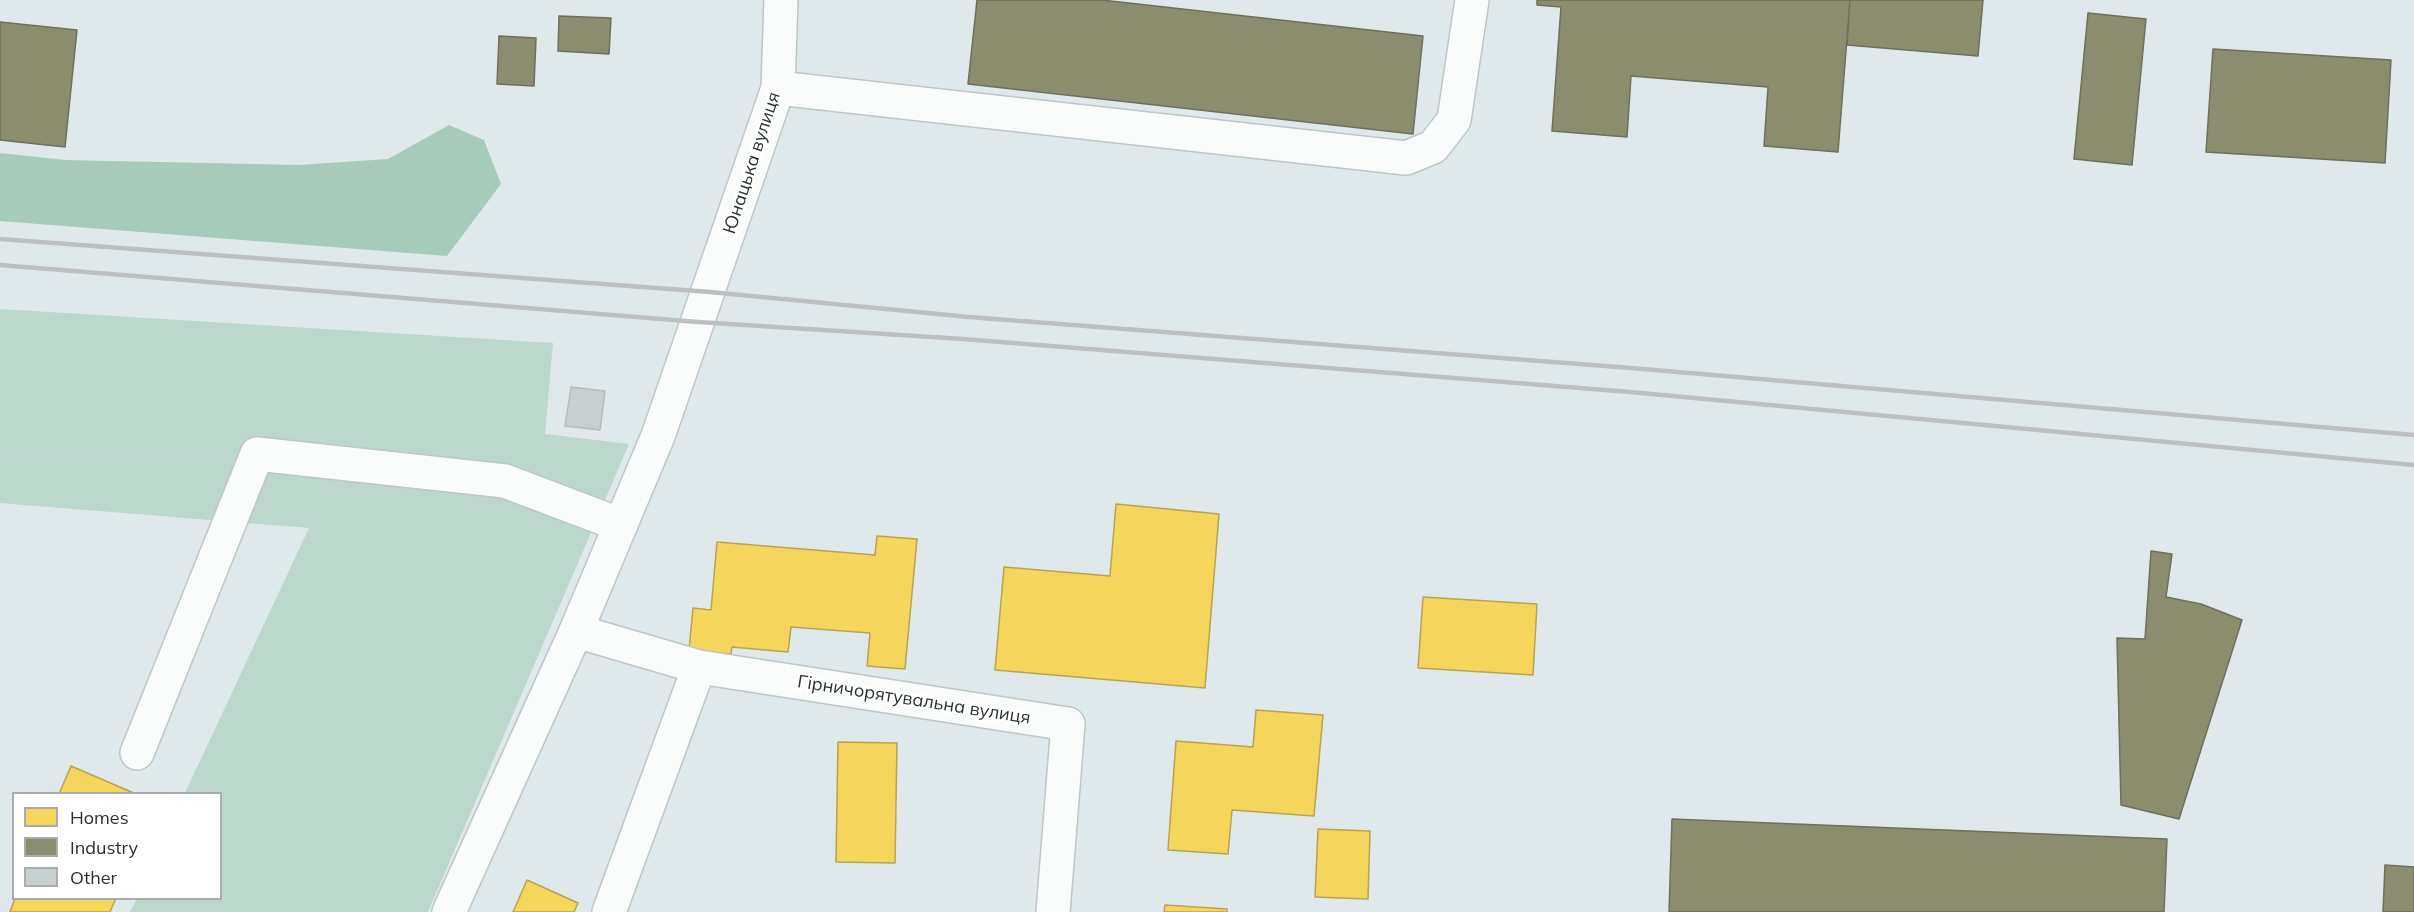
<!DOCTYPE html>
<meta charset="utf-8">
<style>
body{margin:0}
#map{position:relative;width:2414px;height:912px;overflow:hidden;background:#dfe8eb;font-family:Mulish,sans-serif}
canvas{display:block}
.legend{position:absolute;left:12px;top:792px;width:210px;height:108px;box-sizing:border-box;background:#fff;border:2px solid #a9acad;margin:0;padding:8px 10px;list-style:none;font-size:18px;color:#293033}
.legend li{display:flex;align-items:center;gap:12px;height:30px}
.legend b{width:30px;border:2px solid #a9acad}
</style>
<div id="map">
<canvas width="2414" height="912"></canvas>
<ul class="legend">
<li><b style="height:16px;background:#f6d55c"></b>Homes</li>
<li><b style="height:16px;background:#8c8c6e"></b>Industry</li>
<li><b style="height:16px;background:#c7cfd0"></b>Other</li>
</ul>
</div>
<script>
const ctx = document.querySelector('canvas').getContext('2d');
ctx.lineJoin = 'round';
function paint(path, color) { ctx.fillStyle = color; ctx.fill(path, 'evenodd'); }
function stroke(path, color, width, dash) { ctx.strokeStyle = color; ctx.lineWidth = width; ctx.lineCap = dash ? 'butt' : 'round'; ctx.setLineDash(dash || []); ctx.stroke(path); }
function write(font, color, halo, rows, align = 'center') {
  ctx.font = font + ' Mulish,sans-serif'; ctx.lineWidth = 6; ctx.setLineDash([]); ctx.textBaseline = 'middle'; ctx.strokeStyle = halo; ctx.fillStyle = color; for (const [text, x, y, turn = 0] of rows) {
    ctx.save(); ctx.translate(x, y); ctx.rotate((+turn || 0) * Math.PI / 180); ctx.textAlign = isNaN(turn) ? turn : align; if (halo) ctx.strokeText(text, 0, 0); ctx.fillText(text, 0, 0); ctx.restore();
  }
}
paint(new Path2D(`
 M0,309L553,343L545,434L629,444L428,912H130L137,899L220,898V794L185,793L309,528L0,503Z`), '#bcd7cb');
paint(new Path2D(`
 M449,125L484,140L501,184L447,256L0,221V153L65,160L299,165L388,159Z`), '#a7cbba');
const homes = new Path2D(`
 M1116,504L1219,514L1205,688L995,670L1004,567L1110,576Z
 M877,536L917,539L905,669L867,666L870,633L791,627L788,652L732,647L731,654L689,650L693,608L711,610L717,542L875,555Z
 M1423,597L1537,604L1533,675L1418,668Z
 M1256,710L1323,715L1314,816L1232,810L1228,854L1168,850L1176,741L1253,747Z
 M838,742L897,743L895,863L836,862Z
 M71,766L136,794H59Z
 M1318,829L1370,831L1368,899L1315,897Z
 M527,880L578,903L574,912H513Z
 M15,898H116L110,912H10Z
 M1165,905L1227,909V912H1164Z`);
paint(homes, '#f6d55c');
stroke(homes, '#b8a450', 1.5);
const industry = new Path2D(`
 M977,0H1102L1423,36L1413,134L968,84Z
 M1537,0H1850L1838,152L1764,146L1768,87L1631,76L1627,137L1552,131L1561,7L1537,5Z
 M1850,0H1983L1978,56L1847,45Z
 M2088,13L2146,19L2132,165L2074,159Z
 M559,16L611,18L609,54L558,51Z
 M0,22L77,30L65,147L0,140Z
 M499,36L536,38L534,86L497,84Z
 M2213,49L2391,60L2385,163L2206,152Z
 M2151,551L2172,554L2166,597L2201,604L2242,620L2179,819L2121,805L2117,638L2145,639Z
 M1672,819L2167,839L2164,912H1669Z
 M2385,865L2414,867V912H2383Z`);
paint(industry, '#8c8c6e');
stroke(industry, '#6e705c', 1.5);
const building = new Path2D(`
 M571,387L605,391L600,430L565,426Z`);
paint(building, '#c7cfd0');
stroke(building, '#b4bcbd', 1.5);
const minor = new Path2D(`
 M778,88L1406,158L1433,147L1454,120L1472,0
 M576,631L699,667L1068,724L1053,912
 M137,753L257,454L505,481L621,525
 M449,912L576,631L658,436L778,88L781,0
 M609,912L699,667`);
stroke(minor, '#bec6c8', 36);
stroke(new Path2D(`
 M0,452L84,456L215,454`), '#cfd2d3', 4, [1.5, 4.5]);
stroke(minor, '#fafcfc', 33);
stroke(new Path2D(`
 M0,239L710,292L969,317L1631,368L2414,435
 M0,265L698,322L963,339L1630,392L2414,465`), '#bdbfc0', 4.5);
write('18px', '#293033', '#fff', [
 ["Юнацька вулиця",752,163,-72],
 ["Гірничорятувальна вулиця",914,700,9]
]);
</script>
